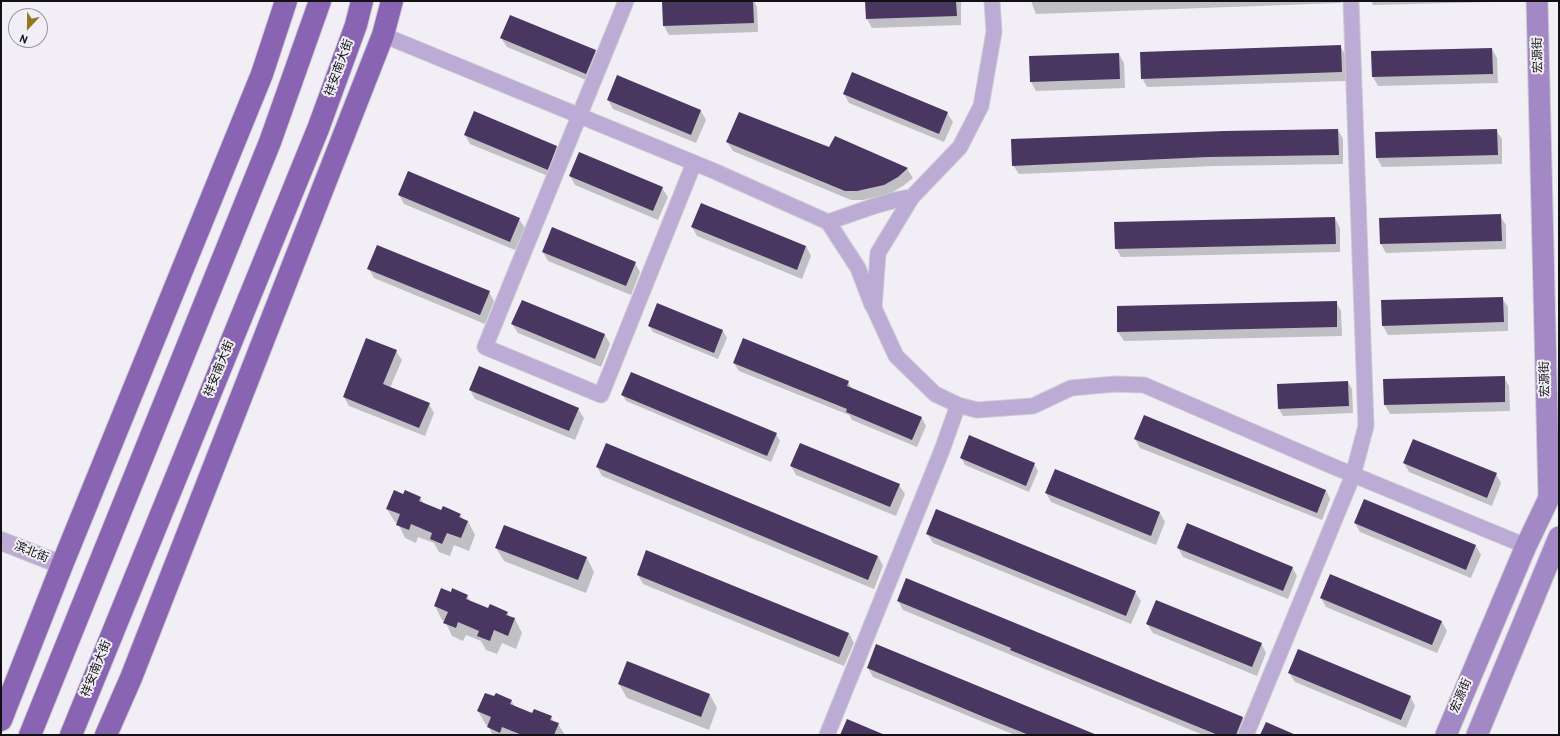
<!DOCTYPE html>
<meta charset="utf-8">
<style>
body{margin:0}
#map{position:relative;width:1560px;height:736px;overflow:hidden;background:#f1eff5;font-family:Overpass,sans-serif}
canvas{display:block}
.frame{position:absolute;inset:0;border:2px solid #111012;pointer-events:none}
.north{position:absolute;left:8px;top:8px;width:40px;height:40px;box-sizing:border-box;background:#f1eff5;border:1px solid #97969a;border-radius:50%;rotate:202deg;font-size:11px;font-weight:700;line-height:16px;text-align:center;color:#111012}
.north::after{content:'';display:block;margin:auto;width:14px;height:18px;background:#8f781e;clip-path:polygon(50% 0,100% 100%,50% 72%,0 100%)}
</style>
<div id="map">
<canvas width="1560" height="736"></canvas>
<div class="frame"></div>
<div class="north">N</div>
</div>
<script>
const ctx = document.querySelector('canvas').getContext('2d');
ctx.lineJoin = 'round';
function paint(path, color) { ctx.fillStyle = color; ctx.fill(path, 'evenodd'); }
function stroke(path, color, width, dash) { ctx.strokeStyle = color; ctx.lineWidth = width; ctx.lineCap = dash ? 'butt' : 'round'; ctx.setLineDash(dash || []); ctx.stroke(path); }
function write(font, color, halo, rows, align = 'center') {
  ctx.font = font + ' Overpass,"Noto Sans SC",sans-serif'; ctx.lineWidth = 4; ctx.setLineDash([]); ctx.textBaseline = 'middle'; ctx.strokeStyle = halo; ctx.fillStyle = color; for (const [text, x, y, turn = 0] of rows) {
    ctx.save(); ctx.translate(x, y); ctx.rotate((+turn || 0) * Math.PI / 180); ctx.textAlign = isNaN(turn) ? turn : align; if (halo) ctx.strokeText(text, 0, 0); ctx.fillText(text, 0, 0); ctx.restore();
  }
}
paint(new Path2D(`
 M663,1H754L757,7L758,32L669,35L664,26Z
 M866,1H961V25L872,28L867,19Z
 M1031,1H1341V3L1036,14Z
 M1371,1H1493V2L1373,5Z
 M501,38L595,51L600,60L591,82L507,47Z
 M1340,46L1346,56V81L1147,87L1142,78Z
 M1492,49L1497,58L1498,83L1378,86L1373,77L1372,52Z
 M1119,54L1124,63L1125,88L1036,91L1031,82L1030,57Z
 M844,94L947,113L953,122L944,142L849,103Z
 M608,100L701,111L706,120L696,143L613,109Z
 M1338,130L1343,139V164L1214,166L1019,174L1013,165Z
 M1496,130L1502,139V164L1382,167L1377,158Z
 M465,135L556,147L562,156L553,178L470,144Z
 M835,137L907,169L913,178L903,186L889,194L863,200H851L733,151L727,142L830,149Z
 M570,176L662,188L668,197L658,220L575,185Z
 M399,195L519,219L525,228L515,250L404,204Z
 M1500,216L1506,225V249L1386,253L1381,244Z
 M1335,218L1340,228V252L1121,257L1116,248Z
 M692,227L806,246L811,256L802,279L697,236Z
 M543,252L635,263L640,272L631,295L548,261Z
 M369,269L489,292L494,301L485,324L374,278Z
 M1502,298L1508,307V331L1388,335L1383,326Z
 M522,301L605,335L610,344L601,367L518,333L512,324Z
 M1336,302L1341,311L1342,336L1124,341L1118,332V307Z
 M658,304L723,331L727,338L718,359L653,332L649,326Z
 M396,351L402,360L390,388L429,404L434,413L425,436L349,406L344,397Z
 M734,363L848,382L852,389L921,417L926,426L917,447L852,420L849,415L739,371Z
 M1504,377L1509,386L1510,411L1390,414L1385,405L1384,380Z
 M1348,382L1352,389L1353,413L1283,416L1279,409Z
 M470,390L578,409L584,418L575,440L475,399Z
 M622,394L776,434L780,441L771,462L626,401Z
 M1135,439L1326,490L1330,499L1322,520L1140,448Z
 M961,458L1034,464L1038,471L1029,492L965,465Z
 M1404,463L1496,474L1501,483L1492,506L1409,472Z
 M791,466L899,485L905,494L896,516L796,475Z
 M597,467L878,556L883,566L874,589L602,476Z
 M1055,470L1160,513L1165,522L1156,545L1051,502L1046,493Z
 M404,495L420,498L424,504L442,511L460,515L463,519L468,521L475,535L469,551L454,545L450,556L439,552L434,543L418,537L416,543L405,538L398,523L395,522L387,509Z
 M1364,500L1476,546L1481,555L1471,578L1360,532L1355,523Z
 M504,526L587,558L594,572L586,593L504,561L496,548Z
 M927,533L1135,592L1141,601L1131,624L933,543Z
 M1178,548L1292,567L1297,576L1288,599L1183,557Z
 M638,575L849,633L854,643L844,666L643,584Z
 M907,579L1243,718L1248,727L1245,735H1203L903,610L898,601Z
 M441,589L451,593L467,596L471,602L489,609L507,612L510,617L515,619L522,633L516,649L502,643L497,654L486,650L481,641L466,635L463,641L452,636L445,621L442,620L435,606Z
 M1321,598L1442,622L1447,631L1437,653L1326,607Z
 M1147,624L1261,643L1266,653L1257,676L1153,633Z
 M628,663L710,695L717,708L709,730L627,698L619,684Z
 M868,668L1097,735H1015L873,677Z
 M1289,673L1410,696L1415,706L1406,728L1295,682Z
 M511,700L515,707L533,714L551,717L554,722L558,724L565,735H492L489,726L486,725L478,711Z`), '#0003');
paint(new Path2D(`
 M662,1H753L754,23L663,26Z
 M865,1H956L957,16L866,19Z
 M510,15L596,50L586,74L500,38Z
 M1341,45L1342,72L1141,79L1140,52Z
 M1492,48L1493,74L1372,77L1371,51Z
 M1119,53L1120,79L1030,82L1029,56Z
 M852,72L948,112L939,134L843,94Z
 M617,75L701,110L691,135L607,100Z
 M474,111L557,146L548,170L464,135Z
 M739,112L829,147L835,136L908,168L898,177L884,185L857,191H845L726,142Z
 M1338,129L1339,155L1208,157L1012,166L1011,139L1224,131Z
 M1497,129L1498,155L1376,158L1375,132Z
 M579,152L663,187L653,211L569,176Z
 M408,171L520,218L510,242L398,195Z
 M701,203L806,246L797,270L691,227Z
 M1501,214L1502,241L1380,244L1379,218Z
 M1335,217L1336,244L1115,249L1114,222Z
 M552,227L636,262L626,286L542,252Z
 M377,245L490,291L480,315L367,269Z
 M1503,297L1504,322L1382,326L1381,300Z
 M522,300L605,334L595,359L511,324Z
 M1337,301V327L1117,332V306Z
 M657,303L723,330L714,353L648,326Z
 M366,338L397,350L383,384L430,403L419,428L343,397Z
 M743,338L849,381L847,386L922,417L912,440L846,412L847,409L733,363Z
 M479,366L579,408L569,431L469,390Z
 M631,372L777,433L767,456L621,395Z
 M1505,376V402L1384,405L1383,379Z
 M1348,381L1349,406L1278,409L1277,384Z
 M1144,415L1326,490L1317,513L1134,439Z
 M969,435L1035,463L1026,486L960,458Z
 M1413,439L1497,473L1487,498L1403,463Z
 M606,443L878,556L868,580L596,467Z
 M800,443L900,484L890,507L790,466Z
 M1055,469L1160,512L1151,536L1045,493Z
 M394,490L403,494L405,490L421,497L419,501L441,510L443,506L461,514L459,517L468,521L461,538L447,533L442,544L430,539L432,533L411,524L409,530L396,525L400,514L386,509Z
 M1364,499L1476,545L1466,570L1354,523Z
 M936,509L1136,591L1126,616L926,534Z
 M1187,523L1293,567L1283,591L1177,548Z
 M504,525L587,557L578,580L495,548Z
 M646,550L849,633L839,657L637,575Z
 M1330,574L1442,621L1432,645L1320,598Z
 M906,578L1243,717L1236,735H1218L1010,650L1011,648L897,601Z
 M441,588L451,592L452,588L468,595L466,599L488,608L490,604L508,612L506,615L515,618L508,636L494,630L490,641L477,636L479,631L458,622L456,628L443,623L448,612L434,606Z
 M1156,600L1262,643L1252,667L1146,624Z
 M876,644L1097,735H1029L984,717L867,668Z
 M1298,649L1411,696L1401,720L1288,673Z
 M627,661L710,694L701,717L618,684Z
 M485,693L494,696L496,693L512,700L510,704L532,713L534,709L552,716L550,720L559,723L554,735H522L502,727L500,733L487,727L491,717L477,711Z
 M847,719L885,735H840Z
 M1266,722L1296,735H1260Z`), '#4a3761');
const minor = new Path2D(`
 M626,1L485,347L601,395L694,163
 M992,1L994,32L981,106L960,147L912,197L878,253L874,308L896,356L935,394L958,405L977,410L1033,406L1071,388L1115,384L1144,385L1332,466L1526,546
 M383,35L714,171L828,222L858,268L872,305
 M828,222C856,213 883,201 912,197
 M827,735L942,450L958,405
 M1246,735L1353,475L1366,426L1351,1`);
const tertiary = new Path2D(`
 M1,541L62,565`);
const secondary = new Path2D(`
 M1446,735L1526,546L1549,498L1537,1
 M1477,735L1559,537`);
const trunk = new Path2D(`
 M1,720L62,565L262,74L286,1
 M30,735L270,142L320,1
 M71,735L318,129L356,25L362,1
 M106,735L131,678L383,35L392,1`);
stroke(minor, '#cdcbd1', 17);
stroke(tertiary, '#cdcbd1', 20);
stroke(secondary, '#cdcbd1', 23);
stroke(trunk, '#cdcbd1', 24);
stroke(minor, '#bcabd4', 15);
stroke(tertiary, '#bcabd4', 18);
stroke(secondary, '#a288c4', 21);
stroke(trunk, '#8864b3', 22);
write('12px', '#111012', '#f1eff5', [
 ["宏源街",1539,55,-91],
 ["祥安南大街",340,68,-70],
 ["祥安南大街",220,369,-68],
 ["宏源街",1546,379,-91],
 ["滨北街",31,553,22],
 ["祥安南大街",97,669,-68],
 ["宏源街",1462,696,-67]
]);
</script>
